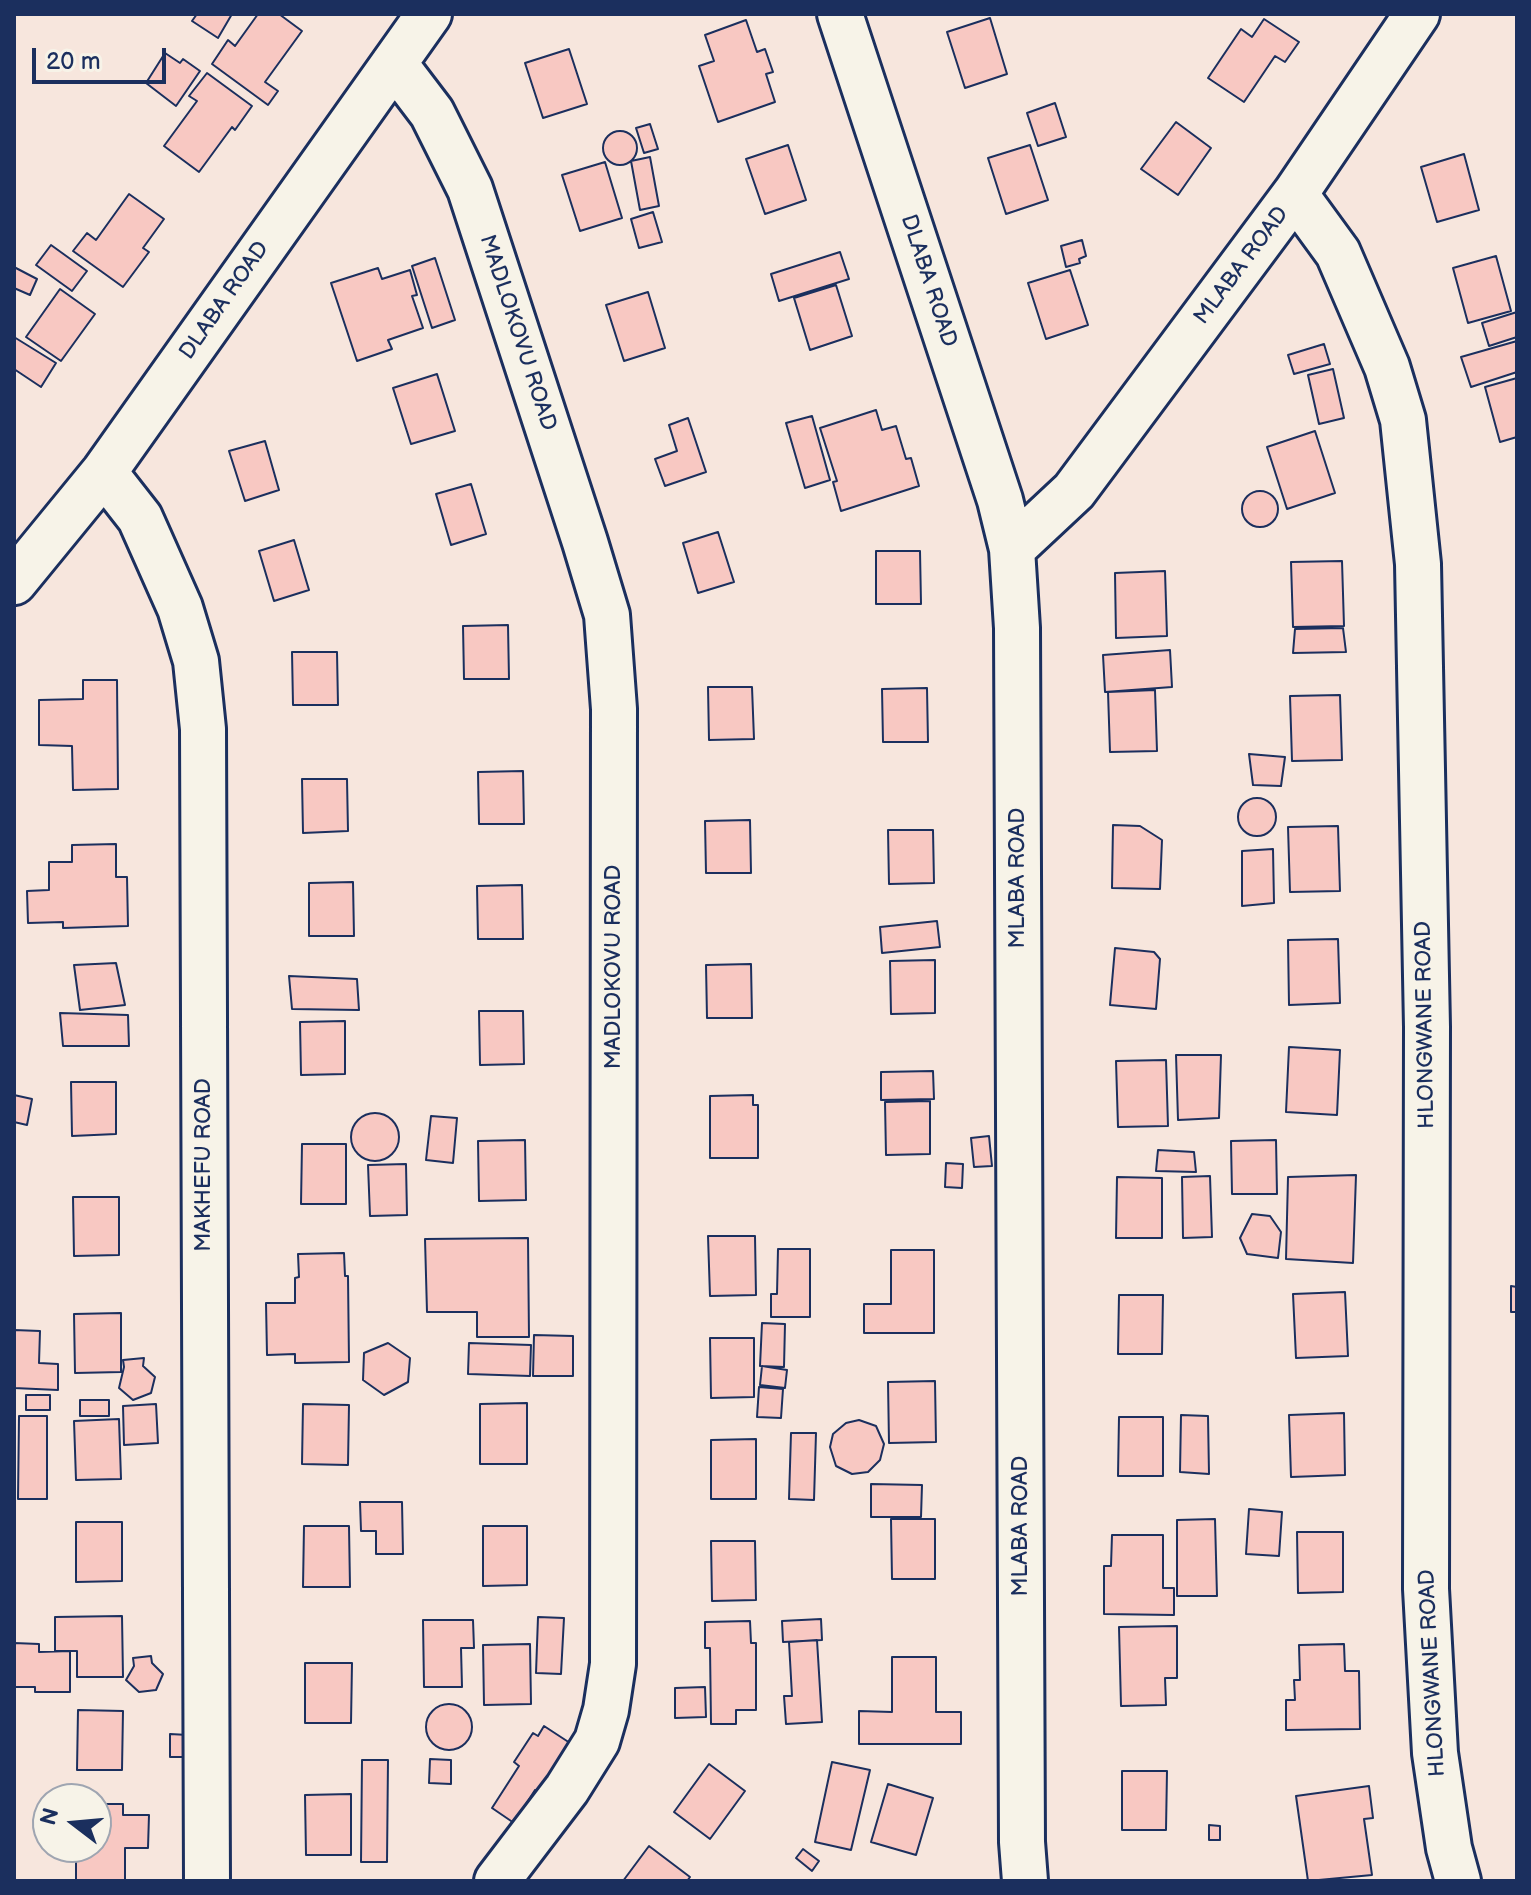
<!DOCTYPE html>
<style>
body{margin:0}
#map{position:relative;width:1531px;height:1895px;overflow:hidden;background:#f7e6dd;font-family:"Balsamiq Sans",sans-serif}
canvas{display:block}
.frame{position:absolute;inset:0;border:16px solid #1b2f5e;pointer-events:none}
.north{position:absolute;left:32px;top:1783px;width:80px;height:80px;box-sizing:border-box;background:#f7f3e8;border:2px solid #9fa5b1;border-radius:50%;rotate:286deg;font-size:22px;font-weight:700;line-height:32px;text-align:center;color:#1b2f5e}
.north::after{content:'';display:block;margin:auto;width:28px;height:36px;background:#1b2f5e;clip-path:polygon(50% 0,100% 100%,50% 72%,0 100%)}
.scale{position:absolute;left:32px;top:48px;width:134px;height:36px;box-sizing:border-box;border:4px solid #1b2f5e;border-top:0;padding-left:10px;font-size:24px;line-height:28px;white-space:nowrap;color:#1b2f5e;-webkit-text-stroke:6px #f7f3e8;paint-order:stroke}
</style>
<div id="map">
<canvas width="1531" height="1895"></canvas>
<div class="frame"></div>
<div class="north">N</div>
<div class="scale">20 m</div>
</div>
<script>
const ctx = document.querySelector('canvas').getContext('2d');
ctx.lineJoin = 'round';
function paint(path, color) { ctx.fillStyle = color; ctx.fill(path, 'evenodd'); }
function stroke(path, color, width, dash) { ctx.strokeStyle = color; ctx.lineWidth = width; ctx.lineCap = dash ? 'butt' : 'round'; ctx.setLineDash(dash || []); ctx.stroke(path); }
function write(font, color, halo, rows, align = 'center') {
  ctx.font = font + ' "Balsamiq Sans",sans-serif'; ctx.lineWidth = 6; ctx.setLineDash([]); ctx.textBaseline = 'middle'; ctx.strokeStyle = halo; ctx.fillStyle = color; for (const [text, x, y, turn = 0] of rows) {
    ctx.save(); ctx.translate(x, y); ctx.rotate((+turn || 0) * Math.PI / 180); ctx.textAlign = isNaN(turn) ? turn : align; if (halo) ctx.strokeText(text, 0, 0); ctx.fillText(text, 0, 0); ctx.restore();
  }
}
const building = new Path2D(`
 M197,14H232L218,38L192,21Z
 M258,14H279L302,31L265,82L278,91L268,105L212,64L228,40L235,46Z
 M990,18L1007,74L965,88L947,32Z
 M1264,19L1299,42L1285,62L1275,56L1244,102L1208,78L1241,29L1252,37Z
 M746,20L757,52L765,49L773,72L766,74L775,102L718,122L699,66L714,61L705,35Z
 M569,49L587,104L543,118L525,63Z
 M165,53L180,63L183,59L200,71L176,106L146,83Z
 M207,73L252,106L235,130L232,127L199,172L164,146L197,101L189,96Z
 M1055,103L1066,137L1038,146L1027,113Z
 M1176,122L1211,148L1178,195L1141,169Z
 M650,124L658,149L644,153L636,128Z
 M603 148a17 17 0 1 1 34 0a17 17 0 1 1-34 0Z
 M788,145L806,200L765,214L746,159Z
 M1030,145L1048,200L1006,214L988,158Z
 M1464,154L1479,210L1437,222L1421,167Z
 M650,157L659,206L640,210L631,161Z
 M605,162L622,218L580,231L562,175Z
 M129,194L164,219L143,248L149,252L123,287L73,251L87,233L96,240Z
 M653,212L662,242L639,248L631,219Z
 M1082,240L1086,256L1079,259L1080,263L1066,267L1061,246Z
 M51,245L87,271L72,291L36,265Z
 M840,252L849,279L779,301L771,274Z
 M1496,256L1511,311L1468,323L1453,268Z
 M435,258L455,320L432,328L412,266Z
 M14,267L37,279L30,295L14,288Z
 M378,268L382,279L410,270L417,295L412,296L423,328L388,340L392,349L357,361L331,283Z
 M1070,270L1088,325L1046,339L1028,283Z
 M836,285L852,336L810,350L794,298Z
 M60,289L95,314L61,361L26,337Z
 M648,292L665,348L624,361L606,305Z
 M1517,312V337L1489,346L1482,323Z
 M14,337L56,363L41,387L14,369Z
 M1517,341V372L1471,387L1461,357Z
 M1324,344L1330,364L1294,374L1288,355Z
 M1333,369L1344,418L1319,424L1308,375Z
 M437,374L455,431L411,444L393,388Z
 M1517,378V437L1500,442L1485,387Z
 M876,410L882,430L896,426L906,459L911,458L919,486L841,511L833,482L837,481L820,428Z
 M812,416L830,480L805,488L786,423Z
 M688,418L706,472L665,486L655,459L677,451L669,425Z
 M1315,431L1335,493L1287,509L1267,447Z
 M265,441L279,490L245,501L229,451Z
 M471,484L486,534L451,545L436,494Z
 M1242 509a18 18 0 1 1 36 0a18 18 0 1 1-36 0Z
 M718,532L734,582L698,593L683,543Z
 M294,540L309,590L274,601L259,551Z
 M876,551H920L921,604H876Z
 M1342,561L1344,626L1293,627L1291,562Z
 M1165,571L1167,636L1116,638L1115,573Z
 M508,625L509,679H464L463,626Z
 M1343,628L1346,652L1293,653L1295,629Z
 M1170,650L1172,687L1105,692L1103,655Z
 M292,652H337L338,705H293Z
 M83,680H117L118,789L73,790L72,746L39,745V700L83,699Z
 M708,687H752L754,739L709,740Z
 M927,688L928,742H883L882,689Z
 M1155,690L1157,751L1110,752L1108,692Z
 M1340,695L1342,760L1292,761L1290,696Z
 M1249,754L1285,757L1281,786L1253,785Z
 M523,771L524,824H479L478,772Z
 M302,779H347L348,831L303,833Z
 M1238 817a19 19 0 1 1 38 0a19 19 0 1 1-38 0Z
 M750,820L751,873H706L705,821Z
 M1113,825L1140,826L1162,840L1160,889L1112,888Z
 M1338,826L1340,891L1290,892L1288,827Z
 M888,830H933L934,883L889,884Z
 M116,844V877H127L128,926L63,928V922L28,923L27,891L49,890V862H72V845Z
 M1273,849L1274,903L1242,906V851Z
 M353,882L354,936H309V883Z
 M522,885L523,939H478L477,886Z
 M937,921L940,947L882,953L880,927Z
 M1338,939L1340,1003L1289,1005L1288,940Z
 M1115,948L1154,952L1160,959L1156,1009L1110,1005Z
 M935,960V1013L891,1014L890,961Z
 M116,963L125,1005L80,1010L74,965Z
 M751,964L752,1018H707L706,965Z
 M289,976L357,979L359,1010L292,1009Z
 M479,1011H523L524,1064L480,1065Z
 M60,1013L128,1015L129,1046H63Z
 M345,1021V1074L301,1075L300,1022Z
 M1289,1047L1340,1050L1337,1115L1286,1112Z
 M1176,1055H1221L1219,1118L1178,1120Z
 M1166,1060L1168,1126L1118,1127L1116,1061Z
 M933,1071L934,1099L881,1100V1072Z
 M71,1082H116V1134L72,1136Z
 M14,1095L32,1099L27,1125L14,1122Z
 M753,1095V1105H758V1158H710V1096Z
 M930,1101V1154L886,1155L885,1102Z
 M351 1137a24 24 0 1 1 48 0a24 24 0 1 1-48 0Z
 M431,1116L457,1118L453,1163L426,1160Z
 M989,1136L992,1166L974,1167L971,1138Z
 M525,1140L526,1200L479,1201L478,1141Z
 M1276,1140L1277,1194H1232L1231,1141Z
 M302,1144H346V1204H301Z
 M1158,1150L1194,1152L1196,1172L1156,1171Z
 M946,1163L963,1164L962,1188L945,1187Z
 M406,1164L407,1215L370,1216L368,1165Z
 M1356,1175L1353,1263L1286,1259L1288,1177Z
 M1210,1176L1212,1237L1183,1238L1182,1177Z
 M1117,1177L1162,1178V1238H1116Z
 M73,1197H119V1255L74,1256Z
 M1252,1214L1270,1216L1281,1232L1278,1258L1247,1254L1240,1238Z
 M708,1236H755L756,1295L710,1296Z
 M528,1238L529,1337H477V1312H427L425,1239Z
 M778,1249H810V1317H771V1294H777Z
 M891,1250H934V1333H864V1304H891Z
 M344,1253L345,1276H348L349,1362L295,1363V1354L267,1355L266,1303H295V1278L299,1277L298,1254Z
 M1511,1286L1517,1287V1312H1511Z
 M1345,1292L1348,1356L1296,1358L1293,1294Z
 M1119,1295H1163L1162,1354H1118Z
 M121,1313V1372L75,1373L74,1314Z
 M762,1323L785,1324L784,1367L760,1366Z
 M14,1330L40,1331L39,1363L58,1364V1390L14,1388Z
 M534,1335L573,1336V1376H533Z
 M710,1338H754V1397L711,1398Z
 M388,1343L410,1358L408,1382L384,1395L363,1380L364,1353Z
 M469,1343L531,1345L530,1376L468,1374Z
 M144,1358L143,1366L155,1377L151,1393L133,1400L119,1388L124,1367L123,1360Z
 M762,1366L787,1370L785,1388L760,1385Z
 M935,1381L936,1442L889,1443L888,1382Z
 M759,1387L783,1389L781,1418L757,1417Z
 M26,1395H50V1410H26Z
 M80,1400H109V1416H80Z
 M527,1403V1464H480V1404Z
 M156,1404L158,1443L124,1445L123,1406Z
 M303,1404L349,1405L348,1465L302,1464Z
 M1344,1413L1345,1475L1291,1477L1289,1415Z
 M1181,1415L1208,1416L1209,1474L1180,1472Z
 M19,1416H47V1499H18Z
 M1119,1417H1163V1476H1118Z
 M119,1419L121,1479L76,1480L74,1421Z
 M859,1420L876,1426L884,1444L880,1460L868,1472L852,1474L836,1466L830,1447L833,1434L846,1423Z
 M791,1433H816L814,1500L789,1499Z
 M756,1439V1499H711V1440Z
 M871,1484L922,1485L921,1517H871Z
 M360,1502H402L403,1554H376V1531H361Z
 M1249,1509L1282,1512L1279,1556L1246,1554Z
 M891,1519H935V1579H892Z
 M1215,1519L1217,1596H1177V1520Z
 M76,1522H122V1581L76,1582Z
 M304,1526H349L350,1587H303Z
 M483,1526H527V1585L483,1586Z
 M1297,1532H1343V1592L1298,1593Z
 M1112,1535H1163V1588H1174V1615L1104,1614V1566H1111Z
 M711,1541H755L756,1600L712,1601Z
 M122,1616L123,1677H77V1651H55V1617Z
 M538,1617L564,1618L561,1674L536,1673Z
 M821,1619L822,1640L783,1642L782,1621Z
 M423,1620H473L474,1648H461L462,1687H424Z
 M750,1621L751,1643H756V1710H736V1724H711L710,1648H705V1622Z
 M1177,1626V1678H1165L1166,1705L1121,1706L1119,1627Z
 M817,1640L822,1722L786,1724L784,1696H792L789,1642Z
 M14,1643L39,1644V1652L70,1651V1692H35V1687H14Z
 M530,1644L531,1704L484,1705L483,1645Z
 M1344,1644L1345,1671H1359L1360,1729L1286,1730V1700H1295L1294,1680H1300L1299,1645Z
 M151,1656L152,1663L163,1674L156,1690L139,1692L126,1680L134,1666L133,1658Z
 M892,1657H936V1712H961V1744H859V1711L892,1712Z
 M305,1663H352L351,1723H305Z
 M705,1687L706,1717L675,1718V1688Z
 M426 1727a23 23 0 1 1 46 0a23 23 0 1 1-46 0Z
 M78,1710L123,1711L122,1770H77Z
 M544,1726L570,1743L538,1793L535,1790L514,1823L492,1808L519,1766L514,1762L533,1733L538,1736Z
 M170,1734L188,1735L185,1757H170Z
 M430,1759L451,1760V1784L429,1783Z
 M362,1760H388L387,1862H361Z
 M832,1762L870,1770L851,1850L815,1842Z
 M709,1764L745,1791L710,1839L674,1812Z
 M1122,1771H1167L1166,1830H1122Z
 M888,1784L933,1798L916,1855L871,1842Z
 M1369,1786L1373,1818L1364,1819L1372,1875L1308,1881L1296,1796Z
 M351,1794V1855H306L305,1795Z
 M96,1804H123V1815H149L148,1848H125V1881H76V1847H96Z
 M1209,1825L1220,1826V1840H1209Z
 M649,1846L690,1877L687,1881H623Z
 M803,1849L819,1861L812,1871L796,1858Z`);
paint(building, '#f8c8c2');
stroke(building, '#1b2f5e', 2);
const minor = new Path2D(`
 M840,14L1000,500L1012,549
 M394,63L432,113L470,189L585,542L607,615L614,709L613,1664L606,1710L597,1741L567,1789L497,1881
 M1295,194L1338,253L1387,367L1403,420L1418,564L1427,1027L1426,1589L1435,1753L1449,1848L1458,1881
 M104,472L140,518L180,608L196,661L203,729L207,1881
 M14,582L104,472L429,14
 M1025,1881L1022,1842L1017,628L1012,549L1074,491L1295,194L1417,14`);
stroke(minor, '#1b2f5e', 50);
stroke(minor, '#f7f3e8', 44);
write('22px', '#1b2f5e', '#f7f3e8', [
 ["MLABA ROAD",1242,266,-53],
 ["DLABA ROAD",928,281,72],
 ["DLABA ROAD",225,301,-55],
 ["MADLOKOVU ROAD",517,333,72],
 ["MLABA ROAD",1018,878,-90],
 ["MADLOKOVU ROAD",614,967,-90],
 ["HLONGWANE ROAD",1426,1025,-91],
 ["MAKHEFU ROAD",204,1165,-90],
 ["MLABA ROAD",1021,1526,-90],
 ["HLONGWANE ROAD",1433,1673,-93]
]);
</script>
